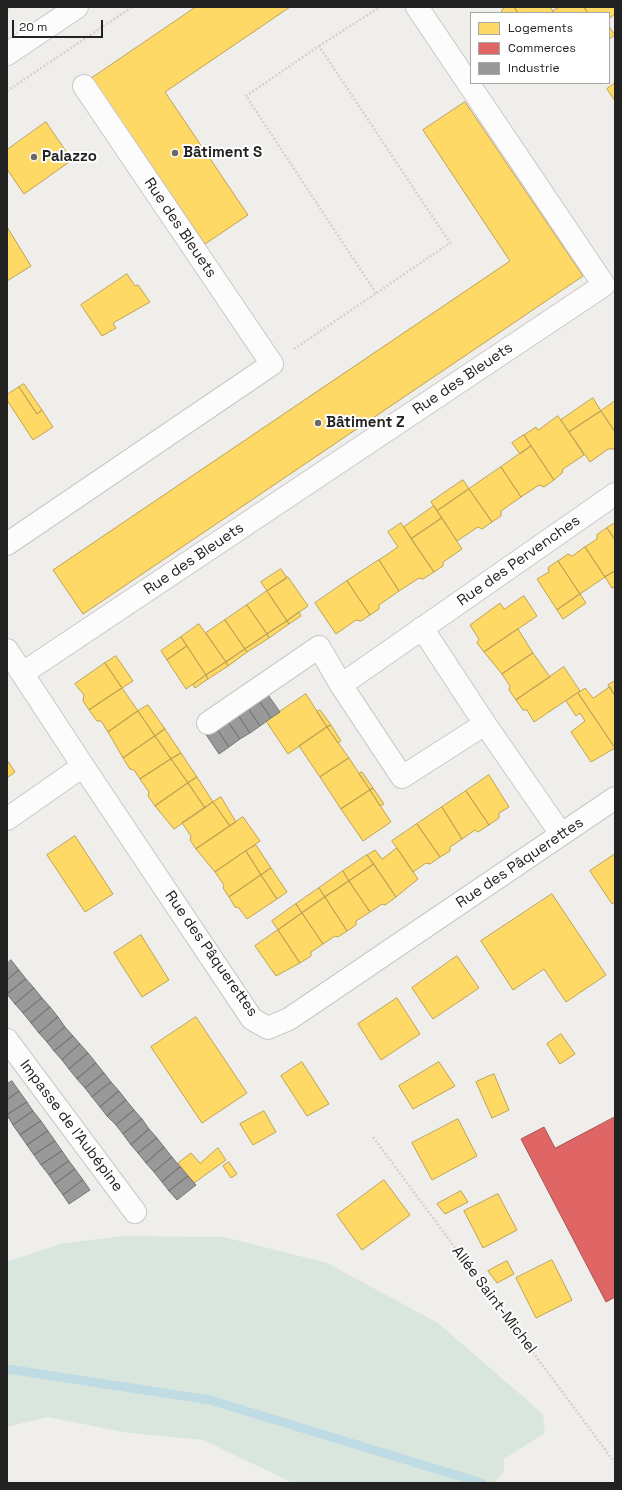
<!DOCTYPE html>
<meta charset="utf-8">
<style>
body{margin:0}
#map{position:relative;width:622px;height:1490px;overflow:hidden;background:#f0eeeb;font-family:"Space Grotesk",sans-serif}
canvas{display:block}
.frame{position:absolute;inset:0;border:8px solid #222;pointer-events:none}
.legend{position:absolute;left:470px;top:12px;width:140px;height:72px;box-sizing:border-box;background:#fff;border:1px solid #a7a7a7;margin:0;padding:5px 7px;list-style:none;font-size:12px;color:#222}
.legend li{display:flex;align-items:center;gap:8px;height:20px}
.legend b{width:20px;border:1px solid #a7a7a7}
.scale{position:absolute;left:12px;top:20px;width:91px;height:18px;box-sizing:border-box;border:2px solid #222;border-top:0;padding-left:5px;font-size:12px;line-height:14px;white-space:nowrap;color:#222;-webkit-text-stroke:3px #fff;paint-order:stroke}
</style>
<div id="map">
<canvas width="622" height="1490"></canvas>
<div class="frame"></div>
<ul class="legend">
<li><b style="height:11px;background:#ffd966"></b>Logements</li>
<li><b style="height:11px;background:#e06666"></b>Commerces</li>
<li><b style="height:11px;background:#999"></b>Industrie</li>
</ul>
<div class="scale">20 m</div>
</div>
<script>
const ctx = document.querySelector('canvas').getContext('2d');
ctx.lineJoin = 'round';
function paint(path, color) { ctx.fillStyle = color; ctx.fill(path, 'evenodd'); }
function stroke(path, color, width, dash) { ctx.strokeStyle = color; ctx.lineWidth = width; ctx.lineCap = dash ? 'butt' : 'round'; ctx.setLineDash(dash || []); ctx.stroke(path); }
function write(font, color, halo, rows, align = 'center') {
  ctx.font = font + ' "Space Grotesk",sans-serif'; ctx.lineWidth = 4; ctx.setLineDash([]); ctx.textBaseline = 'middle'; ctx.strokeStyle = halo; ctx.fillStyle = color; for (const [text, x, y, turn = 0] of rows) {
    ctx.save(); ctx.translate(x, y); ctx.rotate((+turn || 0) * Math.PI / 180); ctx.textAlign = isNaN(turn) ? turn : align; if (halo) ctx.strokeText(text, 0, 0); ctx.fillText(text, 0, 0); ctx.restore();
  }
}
paint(new Path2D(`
 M121,1236L224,1237L327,1263L438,1323L543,1414L545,1433L504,1459V1472L494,1483H293L203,1440L129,1433L47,1417L7,1427V1262L60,1244Z`), '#d9e6de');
const homes = new Path2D(`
 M196,7H290L165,92L248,215L205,244L92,78Z
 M506,7H514L518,13H501L502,10Z
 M514,7H550L554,13H518Z
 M560,7H584L588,13H554L553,11Z
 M584,7H615V14L609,19V13H588Z
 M609,26L615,35L609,39Z
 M615,83V101L607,89Z
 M465,102L583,276L83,614L53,570L510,261L423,130Z
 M46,122L72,160L24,194L7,169V150Z
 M7,227L31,266L7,281Z
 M127,274L135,286L138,285L150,302L113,323L116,328L102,336L81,305Z
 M24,384L42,410L37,414L19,387Z
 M19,387L37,414L42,410L53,427L33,440L7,400V395Z
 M593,398L601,411L569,432L561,420Z
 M615,401V432L601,411Z
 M601,411L615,432V449H608L590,462L569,432Z
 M558,416L584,455L563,469L562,473L554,480L524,435L536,427L538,430Z
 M524,435L531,446L520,454L512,443Z
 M531,446L554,480L544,487L539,485L521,497L501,467Z
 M501,467L521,497L501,511V516L492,522L469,489Z
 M463,480L469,489L437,511L431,502Z
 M469,489L492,522L482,529L478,527L457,541L437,511Z
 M434,506L442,518L411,539L404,527Z
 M442,518L462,549L443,562V566L434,572L411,539Z
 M401,523L434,572L423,579L419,578L399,591L379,560L398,547L388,532Z
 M615,523V540L607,528Z
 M607,528L615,540V571L605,577L585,547L597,539V535Z
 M585,547L605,577L580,594L558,561L568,554L572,556Z
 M379,560L399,591L379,605V609L370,615L347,581Z
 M558,561L580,594L557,610L537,579L549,572L548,568Z
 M281,569L287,578L267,591L261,582Z
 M615,571V587L612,588L605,577Z
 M288,577L308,606L287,621L267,591Z
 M347,581L370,615L361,621L356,620L336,634L315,603Z
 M267,591L287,621L267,634L247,605Z
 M580,594L586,603L563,619L557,610Z
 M524,596L537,616L484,652L477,643L479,639L470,625L500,603L504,609Z
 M247,605L267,634L245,649L225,620Z
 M299,612L301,616L289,624L287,621Z
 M225,620L245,649L226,662L206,633Z
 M287,621L289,624L269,638L267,634Z
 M199,624L226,662L206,675L181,637Z
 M518,629L533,653L502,674L484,652Z
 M267,634L269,638L247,652L245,649Z
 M181,637L187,646L167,660L161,651Z
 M187,646L206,675L186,689L167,660Z
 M245,649L247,652L228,666L226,662Z
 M533,653L550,677L516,700L509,690L510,686L502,674Z
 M116,656L133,681L122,688L105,663Z
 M226,662L228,666L208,679L206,675Z
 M105,663L122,688L89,710L83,701L84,695L75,684Z
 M564,667L580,691L534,722L527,710H523L516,700Z
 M206,675L208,679L195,688L193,685Z
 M615,681V696L608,685Z
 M610,687L615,696V748L578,693L585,688L593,698Z
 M122,688L138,711L108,732L101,721H97L89,710Z
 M578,693L615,748L591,762L571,732L585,721L580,713L576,716L566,701Z
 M306,694L327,727L288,754L266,721Z
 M148,705L165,729L155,736L138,711Z
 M320,710L331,725L327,727L317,712Z
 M138,711L155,736L123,758L108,732Z
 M331,725L341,741L338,743L327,727Z
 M327,727L349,758L320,777L299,746Z
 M165,729L181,753L171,759L155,736Z
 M155,736L171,759L140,779L134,770L130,769L123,758Z
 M181,753L197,777L188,783L171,759Z
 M349,758L370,790L341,809L320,777Z
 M171,759L188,783L155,806L148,796L149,792L140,779Z
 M7,760L15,772L7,778Z
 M362,772L373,788L370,790L359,774Z
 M489,775L509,807L499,813V818L489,825L466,791Z
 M197,777L213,802L205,808L188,783Z
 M188,783L205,808L174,829L155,806Z
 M373,788L384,804L380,806L370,790Z
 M370,790L391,822L363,841L341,809Z
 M466,791L489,825L478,832L475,830L462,839L442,807Z
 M221,797L236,822L230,826L213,802Z
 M213,802L230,826L196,849L190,840L191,836L182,823Z
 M442,807L462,839L450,847V851L440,857L417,824Z
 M243,817L260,841L215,872L196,849Z
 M417,824L440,857L430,864L426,863L413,872L392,841Z
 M75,836L113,894L85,912L47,855Z
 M256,845L271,868L261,875L246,851Z
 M397,848L418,879L396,897L367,855L375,850L382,859Z
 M246,851L261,875L229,897L223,888L224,885L215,872Z
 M615,854V902L612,904L590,871Z
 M367,855L374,864L349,881L343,871Z
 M374,864L396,897L385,905L382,904L370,912L349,881Z
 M271,868L287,892L277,899L261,875Z
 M343,871L349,881L325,897L319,888Z
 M261,875L277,899L247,919L239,908L235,907L229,897Z
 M349,881L370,912L356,921V925L347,931L325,897Z
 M319,888L325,897L302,913L296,904Z
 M552,894L606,975L566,1002L544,969L513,990L481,941Z
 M325,897L347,931L338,937L335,936L323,944L302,913Z
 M296,904L302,913L278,930L272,921Z
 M302,913L323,944L311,952V956L300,963L278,930Z
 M278,930L300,963L276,976L255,946Z
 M141,935L169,980L142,997L114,953Z
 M457,956L479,988L433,1019L412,988Z
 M397,998L420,1034L381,1060L358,1024Z
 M196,1017L247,1093L202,1123L151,1047Z
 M561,1034L575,1054L560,1064L547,1044Z
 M302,1062L329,1104L307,1116L281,1076Z
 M439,1062L455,1086L413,1109L399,1086Z
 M494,1074L509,1110L492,1118L476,1082Z
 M264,1111L276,1132L253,1145L240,1124Z
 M458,1119L477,1156L432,1180L412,1143Z
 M218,1148L226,1160L194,1183L178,1163L191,1153L200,1163Z
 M229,1162L237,1174L231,1178L223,1166Z
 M384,1180L410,1215L362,1250L337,1215Z
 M461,1191L468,1202L445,1214L437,1204Z
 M498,1194L517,1230L483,1248L464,1211Z
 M552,1260L572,1300L536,1318L516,1278Z
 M507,1261L514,1274L497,1283L488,1271Z`);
paint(homes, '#ffd966');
stroke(homes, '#bda252', 1);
const shops = new Path2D(`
 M615,1117V1297L606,1302L521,1139L544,1127L555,1148Z`);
paint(shops, '#e06666');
stroke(shops, '#a75252', 1);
const industry = new Path2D(`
 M266,692L280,712L271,718L257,698Z
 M257,698L271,718L260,726L246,705Z
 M246,705L260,726L250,733L236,712Z
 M236,712L250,733L240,739L226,719Z
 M226,719L240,739L229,747L215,726Z
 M215,726L229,747L219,754L205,733Z
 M11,960L19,970L7,980V964Z
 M19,970L26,979L7,994V980Z
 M26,979L34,988L15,1004L7,994Z
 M34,988L42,998L23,1013L15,1004Z
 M42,998L50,1007L31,1023L23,1013Z
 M50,1007L58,1017L39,1033L31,1023Z
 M58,1017L65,1027L47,1042L39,1033Z
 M65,1027L73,1036L54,1051L47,1042Z
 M73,1036L80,1044L62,1060L54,1051Z
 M80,1044L88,1053L69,1069L62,1060Z
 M88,1053L96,1063L77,1079L69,1069Z
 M96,1063L104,1073L85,1088L77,1079Z
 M104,1073L111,1082L92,1097L85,1088Z
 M12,1081L19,1091L7,1100V1084Z
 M111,1082L119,1091L100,1107L92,1097Z
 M19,1091L27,1102L7,1115V1100Z
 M119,1091L126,1100L107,1116L100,1107Z
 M126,1100L134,1110L116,1125L107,1116Z
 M27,1102L33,1111L13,1125L7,1115Z
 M134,1110L142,1119L123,1134L116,1125Z
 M33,1111L41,1121L20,1135L13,1125Z
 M142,1119L149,1129L131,1145L123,1134Z
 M41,1121L48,1131L27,1145L20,1135Z
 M149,1129L157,1138L138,1153L131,1145Z
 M48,1131L55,1141L34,1155L27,1145Z
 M157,1138L164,1147L146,1163L138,1153Z
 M55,1141L62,1151L41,1165L34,1155Z
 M164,1147L172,1157L154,1172L146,1163Z
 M62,1151L69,1161L49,1175L41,1165Z
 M172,1157L180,1167L162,1182L154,1172Z
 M69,1161L75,1169L55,1184L49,1175Z
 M180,1167L188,1176L169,1191L162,1182Z
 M75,1169L83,1180L63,1195L55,1184Z
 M188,1176L196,1185L177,1200L169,1191Z
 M83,1180L90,1190L69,1204L63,1195Z`);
paint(industry, '#999');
stroke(industry, '#757575', 1);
stroke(new Path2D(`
 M7,1369L210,1400L482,1483`), '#bfdbe3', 9);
const minor = new Path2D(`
 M7,54L77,7
 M7,544L272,364L84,86
 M422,628L485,724L561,834
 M7,650L83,766L252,1019L268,1028L289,1019L615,798
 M23,673L604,285L417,7
 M208,723L319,647L341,685
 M485,724L402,777L341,685L615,494
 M7,819L83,766
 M7,1040L135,1212`);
stroke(minor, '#c9c8c7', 24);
stroke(new Path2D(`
 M7,10L11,7
 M319,46L380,7
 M7,91L132,7
 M294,349L450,243L319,46L246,96L376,293
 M373,1137L615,1463`), '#dccecd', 2.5, [2, 2]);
stroke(minor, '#fdfcfc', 22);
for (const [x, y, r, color] of [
 [175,153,4,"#6a6968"],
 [34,157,4,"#6a6968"],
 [318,423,4,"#6a6968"]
]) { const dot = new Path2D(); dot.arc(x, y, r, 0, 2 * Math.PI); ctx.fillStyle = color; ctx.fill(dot); stroke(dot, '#fff', 1.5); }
write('bold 15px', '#222', '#fff', [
 ["Bâtiment S",183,153],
 ["Palazzo",42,157],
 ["Bâtiment Z",326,423]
], 'left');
write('15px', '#222', '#fff', [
 ["Rue des Bleuets",180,228,56],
 ["Rue des Bleuets",463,379,-34],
 ["Rue des Bleuets",194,559,-34],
 ["Rue des Pervenches",519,561,-35],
 ["Rue des Pâquerettes",520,863,-34],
 ["Rue des Pâquerettes",211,954,55],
 ["Impasse de l'Aubépine",71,1126,53],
 ["Allée Saint-Michel",494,1300,53]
]);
</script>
